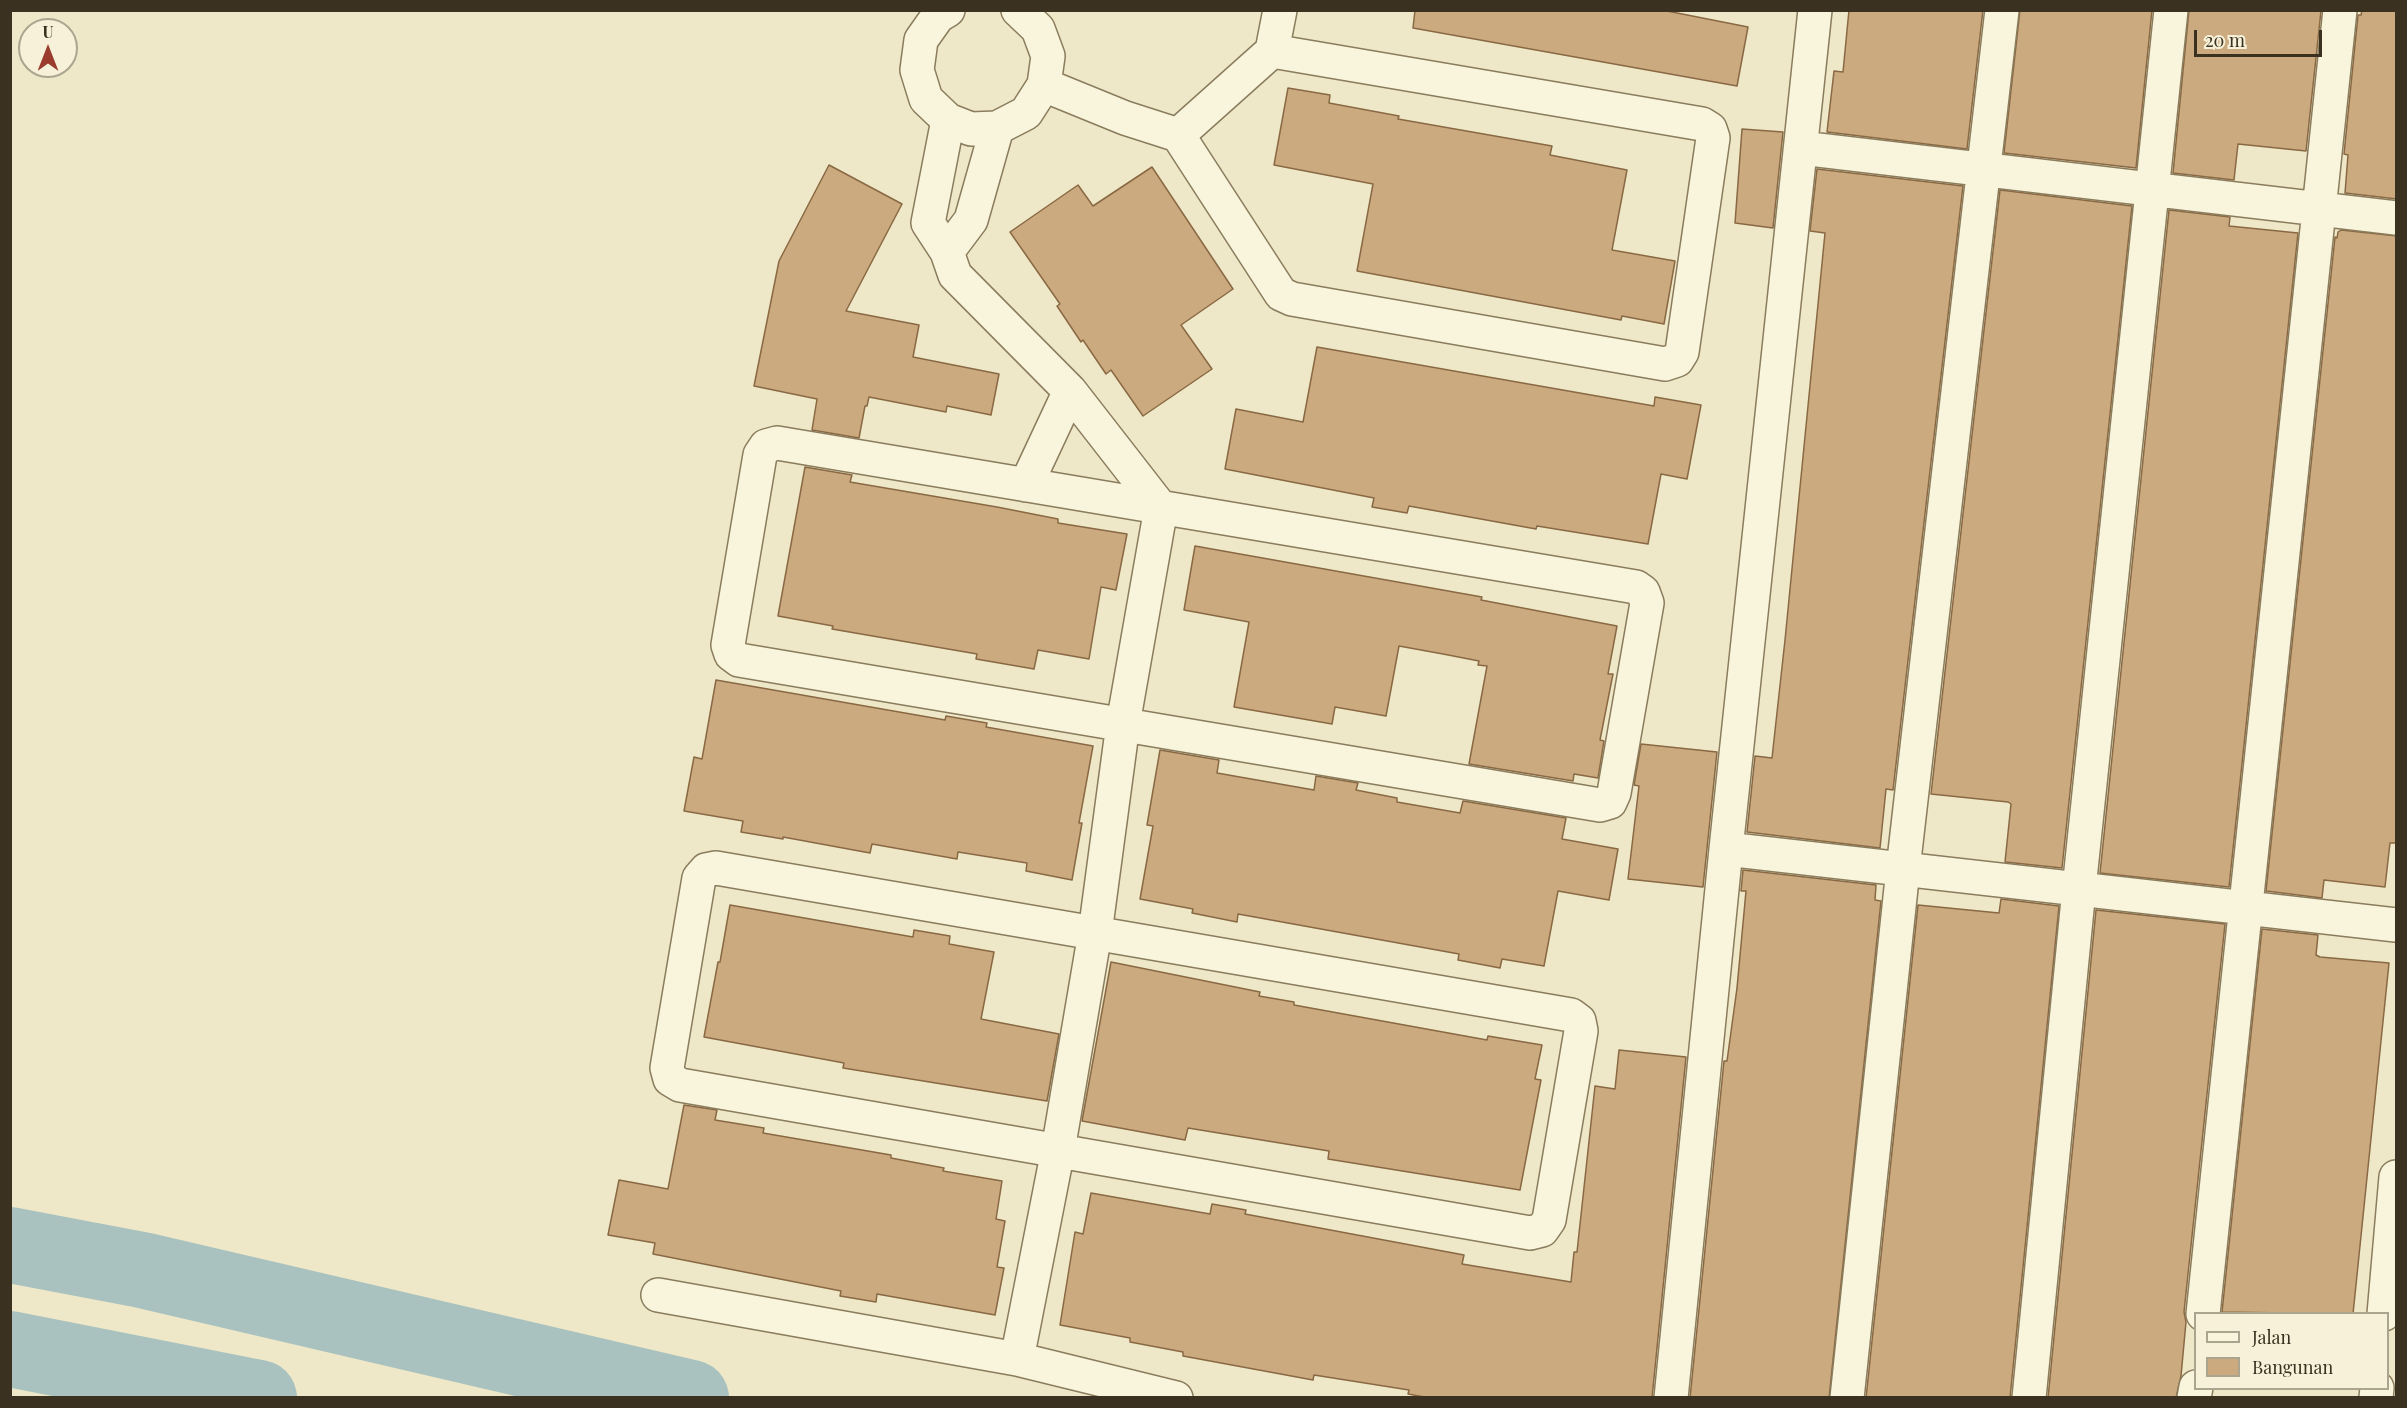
<!DOCTYPE html>
<style>
body{margin:0}
#map{position:relative;width:2407px;height:1408px;overflow:hidden;background:#eee8c8;font-family:"Playfair Display",serif}
canvas{display:block}
.frame{position:absolute;inset:0;border:12px solid #3b3120;pointer-events:none}
.legend{position:absolute;left:2194px;top:1312px;width:195px;height:78px;box-sizing:border-box;background:#f6f1d8;border:2px solid #aba48e;margin:0;padding:8px 10px;list-style:none;font-size:18px;color:#3b3120}
.legend li{display:flex;align-items:center;gap:12px;height:30px}
.legend b{width:30px;border:2px solid #aba48e}
.north{position:absolute;left:18px;top:18px;width:60px;height:60px;box-sizing:border-box;background:#f6f1d8;border:2px solid #aba48e;border-radius:50%;rotate:0deg;font-size:16px;font-weight:700;line-height:24px;text-align:center;color:#3b3120}
.north::after{content:'';display:block;margin:auto;width:21px;height:27px;background:#993c2e;clip-path:polygon(50% 0,100% 100%,50% 72%,0 100%)}
.scale{position:absolute;left:2194px;top:30px;width:128px;height:27px;box-sizing:border-box;border:3px solid #3b3120;border-top:0;padding-left:8px;font-size:18px;line-height:21px;white-space:nowrap;color:#3b3120;-webkit-text-stroke:4px #f6f1d8;paint-order:stroke}
</style>
<div id="map">
<canvas width="2407" height="1408"></canvas>
<div class="frame"></div>
<ul class="legend">
<li><b style="height:8px;background:#f9f4dc"></b>Jalan</li>
<li><b style="height:16px;background:#ccaa7f"></b>Bangunan</li>
</ul>
<div class="north">U</div>
<div class="scale">20 m</div>
</div>
<script>
const ctx = document.querySelector('canvas').getContext('2d');
ctx.lineJoin = 'round';
function stroke(path, color, width, dash) { ctx.strokeStyle = color; ctx.lineWidth = width; ctx.lineCap = dash ? 'butt' : 'round'; ctx.setLineDash(dash || []); ctx.stroke(path); }
function paint(path, color) { ctx.fillStyle = color; ctx.fill(path, 'evenodd'); }
stroke(new Path2D(`
 M10,1245L142,1270L691,1398
 M10,1349L259,1398`), '#a9c2bf', 76);
const building = new Path2D(`
 M1415,10H1662L1748,27L1737,86L1413,28Z
 M1849,10H1983L1967,149L1827,132L1834,71L1843,72Z
 M2020,10H2152L2136,168L2004,153Z
 M2189,10L2321,11L2306,151L2238,144L2234,180L2173,173Z
 M2362,10H2397V199L2345,193L2348,155L2344,154L2358,15H2361Z
 M1288,88L1330,95L1329,103L1399,116L1398,119L1552,146L1550,155L1627,170L1612,250L1675,261L1664,324L1622,316L1621,320L1357,271L1373,184L1274,165Z
 M1742,129L1783,132L1773,228L1735,223Z
 M829,165L902,204L846,311L919,325L913,357L999,374L991,415L947,406L946,412L869,397L867,406H865L859,438L812,430L817,399L754,386L779,261Z
 M1152,167L1233,289L1181,325L1212,369L1143,416L1111,370L1106,374L1083,340L1081,342L1057,306L1060,304L1010,232L1078,185L1093,206Z
 M1817,169L1963,186L1893,790L1886,789L1880,848L1747,832L1755,756L1772,758L1785,640L1825,233L1810,231Z
 M2000,190L2132,206L2062,868L2005,862L2011,804L2008,802L1931,794Z
 M2169,210L2230,217L2229,226L2298,233L2229,887L2100,873Z
 M2341,230L2397,236V843H2390L2385,887L2324,880L2322,898L2266,891L2335,237L2337,238L2338,232Z
 M1317,347L1654,406L1655,397L1701,405L1687,479L1661,474L1648,544L1537,526L1536,529L1409,506L1407,513L1372,507L1374,498L1225,469L1236,409L1303,422Z
 M805,467L852,475L850,482L997,507L1058,519V523L1127,534L1116,590L1101,587L1089,659L1038,650L1034,669L976,659L977,654L832,629L833,626L778,616Z
 M1195,546L1482,597L1481,600L1617,626L1608,674H1613L1600,740L1604,741L1598,778L1574,774L1573,781L1469,764L1487,666L1478,665L1479,661L1443,654L1399,646L1386,716L1335,707L1332,724L1234,707L1249,622L1184,610Z
 M716,680L945,720L946,716L987,723L986,727L1093,746L1079,823H1082L1072,880L1026,871L1027,863L958,852L957,859L872,844L870,853L783,837V839L741,832L743,821L684,811L694,757L702,759Z
 M1641,744L1717,752L1703,887L1628,879L1639,786L1634,785Z
 M1160,750L1219,760L1217,773L1314,790L1316,776L1358,783L1356,790L1397,798V802L1460,813L1463,801L1566,818L1562,839L1618,849L1609,900L1558,891L1544,966L1502,959L1500,968L1458,960L1459,954L1238,914L1237,922L1192,913L1193,909L1140,899L1153,826L1147,825Z
 M1743,870L1876,885L1875,900L1881,901L1829,1398H1690L1724,1061H1727L1737,988L1746,891H1741Z
 M2001,899L2059,906L2010,1398H1866L1918,905L1999,913Z
 M730,905L913,937L914,930L950,936L949,944L994,952L981,1019L1059,1034L1047,1101L843,1068L844,1063L704,1037L718,962H720Z
 M2096,910L2225,924L2184,1312L2186,1322L2181,1376L2176,1398H2048Z
 M2262,929L2318,935L2316,955L2320,957L2389,963L2353,1314L2222,1312Z
 M1111,962L1260,992L1259,996L1294,1002V1005L1487,1040L1488,1036L1542,1045L1535,1079L1541,1080L1520,1190L1328,1159L1329,1151L1237,1136L1188,1128L1185,1140L1082,1121Z
 M1619,1050L1686,1057L1652,1398H1430L1408,1394L1409,1390L1314,1375L1313,1380L1183,1356V1352L1130,1342V1338L1060,1325L1075,1232L1083,1234L1091,1193L1210,1214L1212,1204L1246,1210L1245,1214L1464,1255L1462,1264L1571,1282L1574,1252H1577L1595,1086L1615,1089Z
 M684,1105L717,1110L715,1120L764,1128L763,1133L891,1155V1158L944,1168L943,1171L1002,1181L996,1219L1005,1221L997,1267L1004,1268L995,1315L877,1294L876,1302L840,1296L841,1291L653,1254L655,1243L608,1235L619,1180L668,1189Z`);
paint(building, '#ccaa7f');
stroke(building, '#896943', 1.5);
const minor = new Path2D(`
 M948,10L938,16L921,40L917,70L926,99L948,120L971,129L997,128L1026,113L1044,85L1048,56L1038,29L1018,10
 M1044,85L1125,118L1178,135L1281,294L1292,299L1665,364L1677,360L1682,352L1713,138L1710,129L1702,124L1272,51
 M948,120L928,223L947,252L971,220L997,128
 M1178,135L1272,51L1280,10
 M1801,148L2396,218
 M947,252L955,275L1070,391L1161,508L1123,724L1095,933L1058,1150L1017,1359
 M777,443L1636,587L1643,592L1647,603L1614,793L1610,802L1600,805L739,660L731,654L728,645L760,455L766,446Z
 M1026,485L1070,391
 M1726,849L2396,925
 M716,868L1571,1015L1579,1021L1581,1031L1549,1220L1542,1230L1530,1233L680,1085L670,1079L667,1068L699,878L706,870Z
 M658,1295L1017,1359L1176,1398
 M2203,1314L2340,10
 M2384,1314L2396,1177
 M1671,1398L1726,849L1815,10
 M1847,1398L1903,869L2002,10
 M2029,1398L2079,889L2171,10
 M2194,1398L2196,1387
 M2376,1398L2377,1388`);
stroke(minor, '#8a7c5d', 36);
stroke(minor, '#f9f4dc', 33);
</script>
